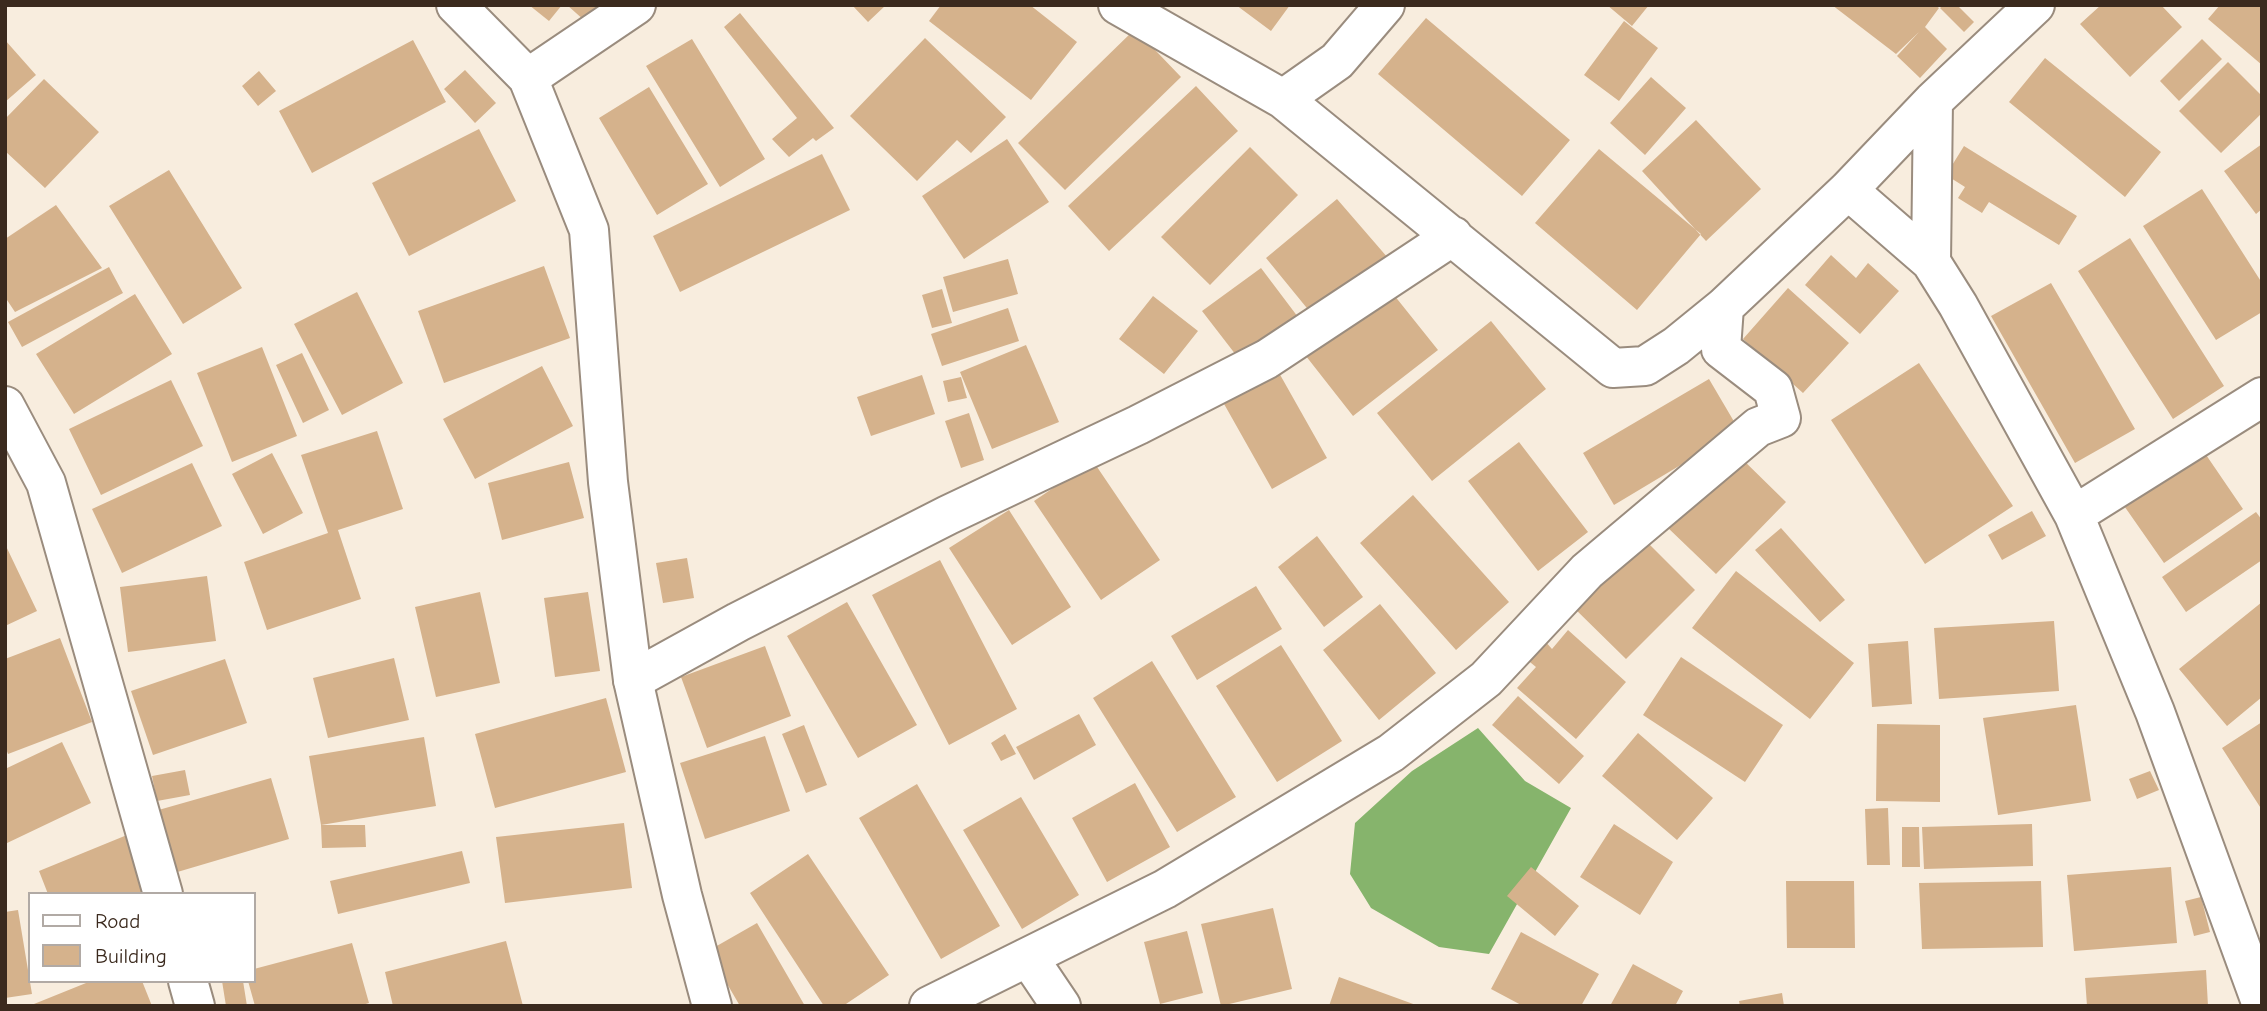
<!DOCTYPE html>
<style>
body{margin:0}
#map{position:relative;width:2267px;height:1011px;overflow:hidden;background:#f8edde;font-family:"Comic Neue",sans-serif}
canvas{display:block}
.frame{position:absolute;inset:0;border:7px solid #3b2a1e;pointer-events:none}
.legend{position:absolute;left:28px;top:892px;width:228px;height:91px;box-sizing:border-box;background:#fff;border:2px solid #b1aaa5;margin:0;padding:9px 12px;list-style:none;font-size:21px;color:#3b2a1e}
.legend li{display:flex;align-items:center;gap:14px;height:35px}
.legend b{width:35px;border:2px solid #b1aaa5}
</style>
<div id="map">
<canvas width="2267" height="1011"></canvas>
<div class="frame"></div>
<ul class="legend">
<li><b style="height:9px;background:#fff"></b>Road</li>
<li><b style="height:19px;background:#d5b28c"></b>Building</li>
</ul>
</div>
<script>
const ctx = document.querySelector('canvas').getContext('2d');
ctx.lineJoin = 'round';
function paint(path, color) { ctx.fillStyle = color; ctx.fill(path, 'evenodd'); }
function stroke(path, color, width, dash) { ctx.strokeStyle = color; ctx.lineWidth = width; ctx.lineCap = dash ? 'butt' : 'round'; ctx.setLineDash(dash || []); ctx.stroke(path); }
paint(new Path2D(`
 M1478,728L1525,781L1571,808L1489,954L1439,947L1371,908L1350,874L1355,823L1412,771Z`), '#86b46c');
paint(new Path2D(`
 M529,5H562L549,21Z
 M567,5H598L585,21Z
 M852,5H886L868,22Z
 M941,5H1030L1077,42L1031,100L929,21Z
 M1236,5H1290L1271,31Z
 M1607,5H1649L1632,26Z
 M1832,5H1935L1939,8L1925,27L1947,49L1920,78L1897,56L1919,32L1896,54Z
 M1943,5H1957L1974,22L1964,32L1940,8Z
 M2101,5H2161L2182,27L2130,77L2080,24Z
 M2220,5H2262V65L2208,19Z
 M740,13L834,128L816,141L813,138L789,157L772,139L797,118L724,27Z
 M1426,18L1570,140L1522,196L1378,74Z
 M1624,21L1658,48L1619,101L1584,75Z
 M1135,29L1181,77L1065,190L1018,143Z
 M925,38L1006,117L971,153L957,140L917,181L850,116Z
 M692,39L765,159L720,187L646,66Z
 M2202,39L2222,59L2179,101L2160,81Z
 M5,40L36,75L5,102Z
 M413,40L446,102L312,173L279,111Z
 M2045,58L2161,152L2125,197L2009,102Z
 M2228,62L2262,96V113L2221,153L2179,111Z
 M465,70L496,103L475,123L444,89Z
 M259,71L276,91L258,106L242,86Z
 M1651,77L1686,108L1645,155L1610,123Z
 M44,79L99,132L45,188L5,151V119Z
 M1196,86L1238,131L1109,251L1068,206Z
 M649,87L708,184L657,215L599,118Z
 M1696,120L1761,189L1706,241L1642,171Z
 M479,129L516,201L409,256L372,183Z
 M1007,139L1049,202L964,259L922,196Z
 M2262,144V209L2256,214L2224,171Z
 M1964,146L2077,216L2059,245L1989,202L1982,213L1958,198L1965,187L1946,175Z
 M1250,147L1298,195L1210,285L1161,237Z
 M1599,149L1701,234L1637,310L1535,223Z
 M822,154L850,210L680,292L653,236Z
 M169,170L242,288L183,324L109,206Z
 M2202,189L2262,283V312L2216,340L2143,226Z
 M1337,199L1388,258L1315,318L1266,258Z
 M56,205L102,268L15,312L5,297V239Z
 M2130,238L2224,386L2173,419L2078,271Z
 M1831,255L1856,278L1868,263L1899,291L1860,334L1805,285Z
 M1008,259L1018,294L953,312L943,277Z
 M544,266L570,338L444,383L418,311Z
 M109,267L123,293L22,347L8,322Z
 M1261,268L1304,325L1246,368L1202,311Z
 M2051,283L2135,429L2075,463L1991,316Z
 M1386,285L1438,350L1353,416L1302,351Z
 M1788,288L1849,343L1803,393L1743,339Z
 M942,289L952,323L932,328L922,295Z
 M357,292L403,383L342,415L294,324Z
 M135,294L172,354L74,414L36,354Z
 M1153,296L1198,331L1164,374L1119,339Z
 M1008,308L1019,341L942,366L931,334Z
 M1491,321L1546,389L1432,481L1377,413Z
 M1026,345L1059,422L992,449L960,372Z
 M262,347L297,436L232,462L197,373Z
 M302,353L329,410L303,423L276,365Z
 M1919,363L2013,506L1925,564L1831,420Z
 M1274,364L1327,458L1272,489L1219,395Z
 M542,366L573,426L475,479L443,419Z
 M922,375L935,414L871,436L857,397Z
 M961,377L967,398L948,402L943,381Z
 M1709,379L1739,430L1614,505L1583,453Z
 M171,380L203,446L101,495L69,429Z
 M969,413L984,460L961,468L945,421Z
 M377,431L403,509L338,530L361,599L267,630L244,562L328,533L301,455Z
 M1519,442L1588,532L1538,571L1468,481Z
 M2200,446L2243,509L2164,563L2120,500Z
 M272,453L303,513L263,534L232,474Z
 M1736,453L1786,502L1716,574L1666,526Z
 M1093,461L1160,560L1101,600L1034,501Z
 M569,462L584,518L502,540L488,483Z
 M192,463L222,526L122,573L92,509Z
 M1413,495L1509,602L1456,650L1360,543Z
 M1009,510L1071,607L1012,645L949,548Z
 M2032,511L2046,536L2002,560L1988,535Z
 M2256,512L2262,520V560L2186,612L2162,577Z
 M1781,528L1845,600L1820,622L1755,550Z
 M1640,535L1695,590L1626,659L1570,604Z
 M1317,536L1363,597L1324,627L1278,567Z
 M5,544L37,611L5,626Z
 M687,558L694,598L663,603L656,563Z
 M940,560L1017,709L949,745L872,595Z
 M1736,571L1854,663L1810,719L1692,628Z
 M207,576L216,641L128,652L120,587Z
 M1256,586L1282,629L1197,680L1171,636Z
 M480,592L500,683L436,697L415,607Z
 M588,592L600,671L555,677L544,598Z
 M847,602L917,725L858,758L787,636Z
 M2262,602V697L2227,726L2179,669Z
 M1380,604L1436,673L1379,720L1323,650Z
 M2054,621L2059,691L1939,699L1934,628Z
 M1568,630L1626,682L1576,739L1517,688L1536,667L1525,658L1544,640L1552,649Z
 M60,638L92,722L8,754L5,746V659Z
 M1908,641L1912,704L1872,707L1868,644Z
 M1281,645L1342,741L1277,782L1216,686Z
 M765,646L791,716L707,748L681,677Z
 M1681,657L1783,725L1745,782L1643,715Z
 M394,658L409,720L328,738L313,678Z
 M225,659L247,723L153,755L131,691Z
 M1152,661L1236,797L1177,832L1093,698Z
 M1518,696L1584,756L1559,784L1492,725Z
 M606,698L626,772L495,808L475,734Z
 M2076,705L2091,801L1998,815L1983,718Z
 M1079,714L1096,745L1034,780L1016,747Z
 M2262,722V810L2222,748Z
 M1877,724L1940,725V802L1876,801Z
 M804,725L827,785L806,793L782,734Z
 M1638,733L1713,798L1677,840L1602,776Z
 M1005,734L1016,754L1001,761L991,743Z
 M765,736L790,811L705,839L680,763Z
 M424,737L436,806L321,825L309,756Z
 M62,742L91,803L5,844V769Z
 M185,770L190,795L157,801L152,776Z
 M2150,771L2159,790L2137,799L2129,779Z
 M271,778L289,839L174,873L155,811Z
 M1135,783L1170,847L1107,882L1072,818Z
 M917,784L1000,926L941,959L859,818Z
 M1021,797L1079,895L1022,929L963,830Z
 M1888,808L1890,865H1867L1865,809Z
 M624,823L632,888L505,903L496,837Z
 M1614,824L1673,862L1640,915L1580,877Z
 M2032,824L2033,866L1924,869L1922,827Z
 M321,825H365L366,847L322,848Z
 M1902,827H1919L1920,867H1902Z
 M127,835L152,894H48L39,871Z
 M462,851L470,883L338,914L330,881Z
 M808,854L889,975L843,1006H824L750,893Z
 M1531,867L1579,906L1555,936L1507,896Z
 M2171,867L2177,943L2074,951L2067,875Z
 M1786,881H1854L1855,948H1787Z
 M2041,881L2043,947L1922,949L1919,883Z
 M2201,897L2210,932L2194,936L2185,901Z
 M1273,908L1292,989L1221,1006L1201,924Z
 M18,910L32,994L5,998V912Z
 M757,923L805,1006H740L708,951Z
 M1187,931L1203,993L1160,1004L1144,942Z
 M1521,932L1599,974L1581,1006H1523L1491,989Z
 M506,941L523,1006H393L385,972Z
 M352,943L369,1003L359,1006H255L248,981H254V969Z
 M1633,964L1683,991L1675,1006H1610Z
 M2206,970L2208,1006H2087L2085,978Z
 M1339,977L1416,1005V1006H1329Z
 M91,981H142L152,1006H29Z
 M222,981H243L247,1006H226Z
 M1782,993L1784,1006H1740L1739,1001Z`), '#d5b28c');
const minor = new Path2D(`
 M1118,5L1283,99L1613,368L1645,366L1676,346L1724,307L1848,190L1933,101L2035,5
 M528,78L636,5
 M1283,99L1337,61L1385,5
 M1848,190L1931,262L1958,305L2074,515L2155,712L2262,1005
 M1931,262L1933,101
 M5,406L46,483L163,894
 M2074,515L2262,397
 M633,680L738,622L948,515L1138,425L1267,359L1453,236
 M1028,957L1061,1006
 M188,981L195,1006
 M929,1006L1165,889L1391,753L1486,679L1587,571L1758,427L1781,418L1773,389L1721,349L1724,307`);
const tertiary = new Path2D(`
 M456,5L528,78L589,230L608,482L633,680L682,895L712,1006`);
stroke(minor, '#9a8c7e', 42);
stroke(tertiary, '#9a8c7e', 42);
stroke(minor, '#fff', 38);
stroke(tertiary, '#fff', 38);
</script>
